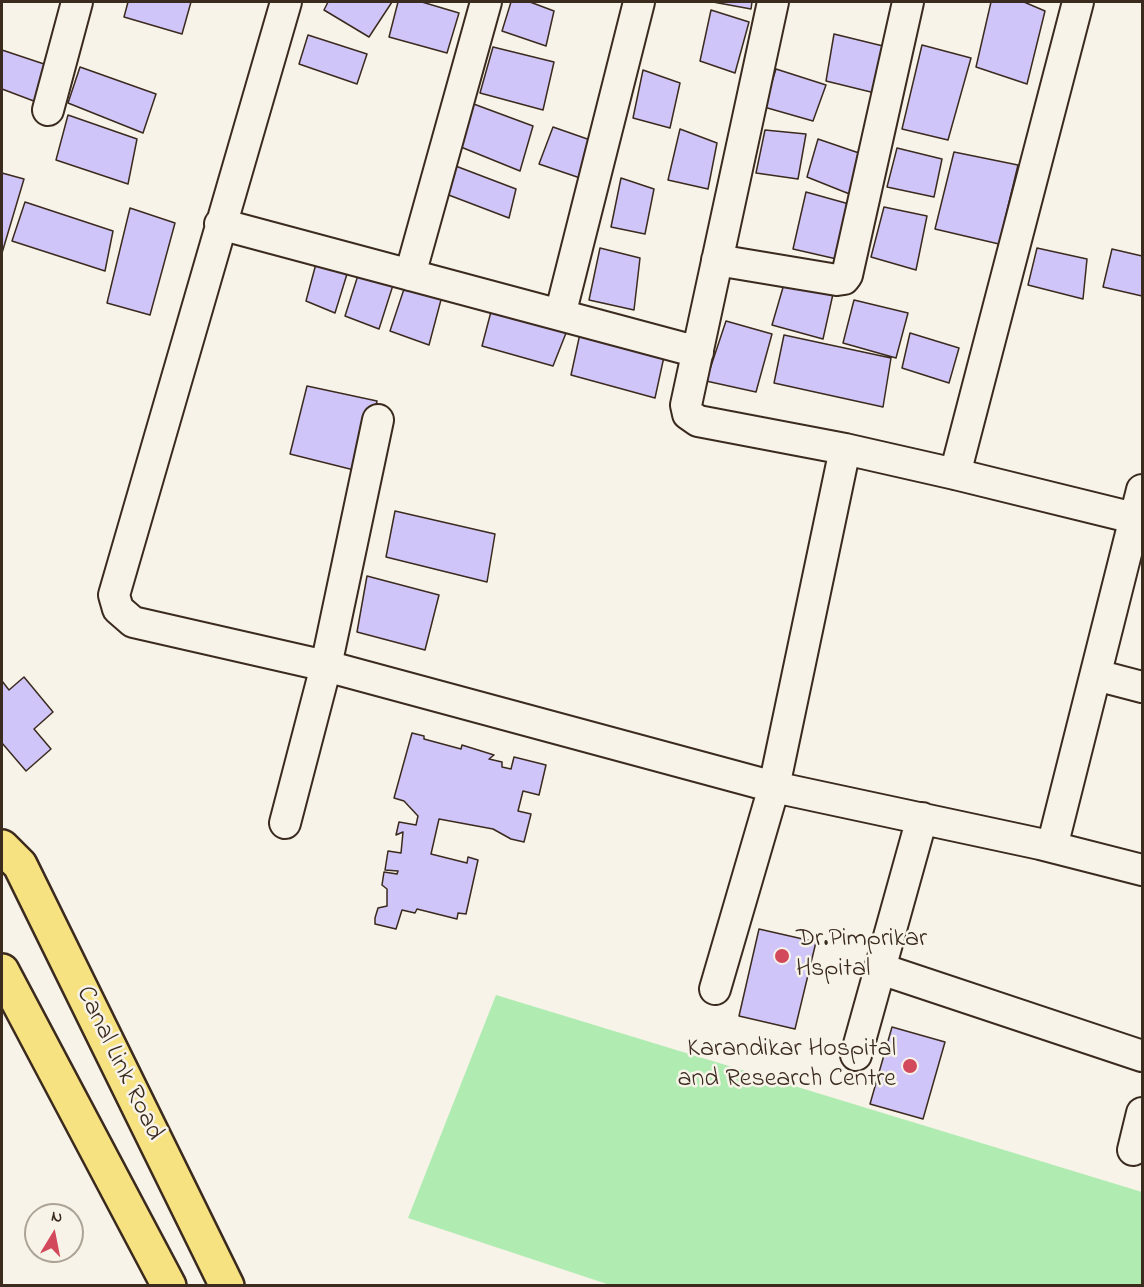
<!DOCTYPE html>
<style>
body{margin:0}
#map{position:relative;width:1144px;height:1287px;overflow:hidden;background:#f7f3e8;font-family:"Indie Flower",sans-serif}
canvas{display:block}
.frame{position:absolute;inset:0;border:3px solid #3b2a1e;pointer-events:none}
.north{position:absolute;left:24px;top:1203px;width:60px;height:60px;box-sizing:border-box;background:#f7f3e8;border:2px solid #aca397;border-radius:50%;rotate:10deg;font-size:16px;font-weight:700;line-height:24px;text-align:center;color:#3b2a1e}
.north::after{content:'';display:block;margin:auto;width:21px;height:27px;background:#d1495b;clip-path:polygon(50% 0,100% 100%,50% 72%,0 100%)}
</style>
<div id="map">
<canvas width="1144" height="1287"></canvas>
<div class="frame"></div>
<div class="north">N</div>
</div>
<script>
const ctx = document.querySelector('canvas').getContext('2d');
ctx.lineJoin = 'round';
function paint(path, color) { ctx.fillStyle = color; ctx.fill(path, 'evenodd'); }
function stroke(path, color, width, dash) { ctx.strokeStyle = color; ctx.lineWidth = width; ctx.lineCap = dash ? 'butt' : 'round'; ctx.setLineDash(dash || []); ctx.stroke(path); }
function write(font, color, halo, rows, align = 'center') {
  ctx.font = font + ' "Indie Flower",sans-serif'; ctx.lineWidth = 5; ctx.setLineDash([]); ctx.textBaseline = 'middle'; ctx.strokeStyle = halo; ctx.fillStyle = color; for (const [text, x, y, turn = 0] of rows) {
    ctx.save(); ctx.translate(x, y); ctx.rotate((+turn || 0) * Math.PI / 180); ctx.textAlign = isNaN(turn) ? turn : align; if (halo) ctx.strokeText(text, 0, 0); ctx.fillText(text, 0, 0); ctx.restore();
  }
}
paint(new Path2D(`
 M496,995L1142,1192V1285H610L408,1218Z`), '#b0ecb2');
const building = new Path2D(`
 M128,2H191L182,34L124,17Z
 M328,2H392L369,37L324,10Z
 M398,2H422L459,13L447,53L389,37Z
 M511,2H530L554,11L546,46L502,31Z
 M713,2H752L751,9Z
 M991,2H1024L1045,11L1027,84L976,67Z
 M711,10L749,22L735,73L700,61Z
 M834,34L883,46L879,94L826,81Z
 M308,35L367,54L357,84L299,64Z
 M922,45L971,58L948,140L902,129Z
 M493,47L554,62L543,110L480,93Z
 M2,50L50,66L39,103L2,89Z
 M80,67L156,94L143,133L68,103Z
 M776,69L826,85L813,121L764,107Z
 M643,70L680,83L670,128L633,118Z
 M471,103L533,126L520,171L456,145Z
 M68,115L137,139L128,184L56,160Z
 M553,127L596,142L583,179L539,164Z
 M680,129L717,143L708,189L668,180Z
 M765,130L806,134L798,179L756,173Z
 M818,139L859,153L852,195L807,177Z
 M897,148L942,159L934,197L887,187Z
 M954,152L1018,165L999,244L935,229Z
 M453,165L516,189L509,218L446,194Z
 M2,173L24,179L2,253Z
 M621,178L654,189L645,234L611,227Z
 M806,192L849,204L841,260L793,249Z
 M25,202L113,231L105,271L12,241Z
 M884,207L927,216L916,270L871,257Z
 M130,208L175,223L150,315L107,303Z
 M600,248L640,258L634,310L589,300Z
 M1037,248L1087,259L1083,299L1028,285Z
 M1112,249L1142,256V296L1103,287Z
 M317,260L347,274L335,313L306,301Z
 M360,269L394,282L379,329L345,316Z
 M406,283L442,296L429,345L390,331Z
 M784,284L833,294L823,339L772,325Z
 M854,300L908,313L896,358L843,343Z
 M493,304L568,328L553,366L482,346Z
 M726,321L772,334L756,392L706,381Z
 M581,329L665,352L655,398L571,375Z
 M910,333L959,348L949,383L902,368Z
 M784,335L891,358L883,407L774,383Z
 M307,386L377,401L362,472L290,454Z
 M395,511L495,534L487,582L386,557Z
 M367,576L439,595L425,650L357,632Z
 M24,677L53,712L34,729L51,749L26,771L2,743V681L9,690Z
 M412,733L424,736V739L461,749L462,745L494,755L489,759L502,762V767L511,769L514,757L546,765L539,795L523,791L518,811L531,814L524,842L511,839L493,829L439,819L431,854L467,863L468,857L478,860L466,914L458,913L457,919L417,909L415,913L402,910L396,929L375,924V918L378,908L387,906V889L382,885L384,872L397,874L398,871L385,870L388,851L401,853L403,832L396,835L399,822L416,825L418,816L404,801L394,798Z
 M759,929L816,942L795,1029L739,1016Z
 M892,1027L945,1042L923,1119L870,1104Z`);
paint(building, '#d0c5f8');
stroke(building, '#3b2a1e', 1.5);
const minor = new Path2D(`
 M286,2L114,595L118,609L133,622L326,666L774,787L1040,844L1142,870
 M773,2L686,405L688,414L698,421L845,449L955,474L1142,520
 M48,110L77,2
 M220,224L698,352
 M717,260L837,280L844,279L847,275L908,2
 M410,275L486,2
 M560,315L639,2
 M955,474L1078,2
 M1096,675L1142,687
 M285,823L326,666L378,420
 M1052,847L1142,490
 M881,969L1142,1056
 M715,989L774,787L845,449
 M856,1055L922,818
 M1133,1150L1142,1113`);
const major = new Path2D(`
 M2,847L20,865L227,1286
 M2,971L169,1286`);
stroke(minor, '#3b2a1e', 34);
stroke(major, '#3b2a1e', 38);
stroke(minor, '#f7f3e8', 30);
stroke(major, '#f7e281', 33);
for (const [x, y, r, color] of [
 [782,956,8,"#d1495b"],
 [910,1066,8,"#d1495b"]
]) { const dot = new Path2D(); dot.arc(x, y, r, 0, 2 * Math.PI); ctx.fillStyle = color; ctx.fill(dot); stroke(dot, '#f7f3e8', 2); }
write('26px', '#3b2a1e', '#f7f3e8', [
 ["Dr.Pimprikar",796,941],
 ["Hspital",796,971],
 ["Karandikar Hospital",896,1051,"right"],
 ["and Research Centre",896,1081,"right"]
], 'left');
write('26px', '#3b2a1e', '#f7f3e8', [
 ["Canal Link Road",118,1064,64]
]);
</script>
